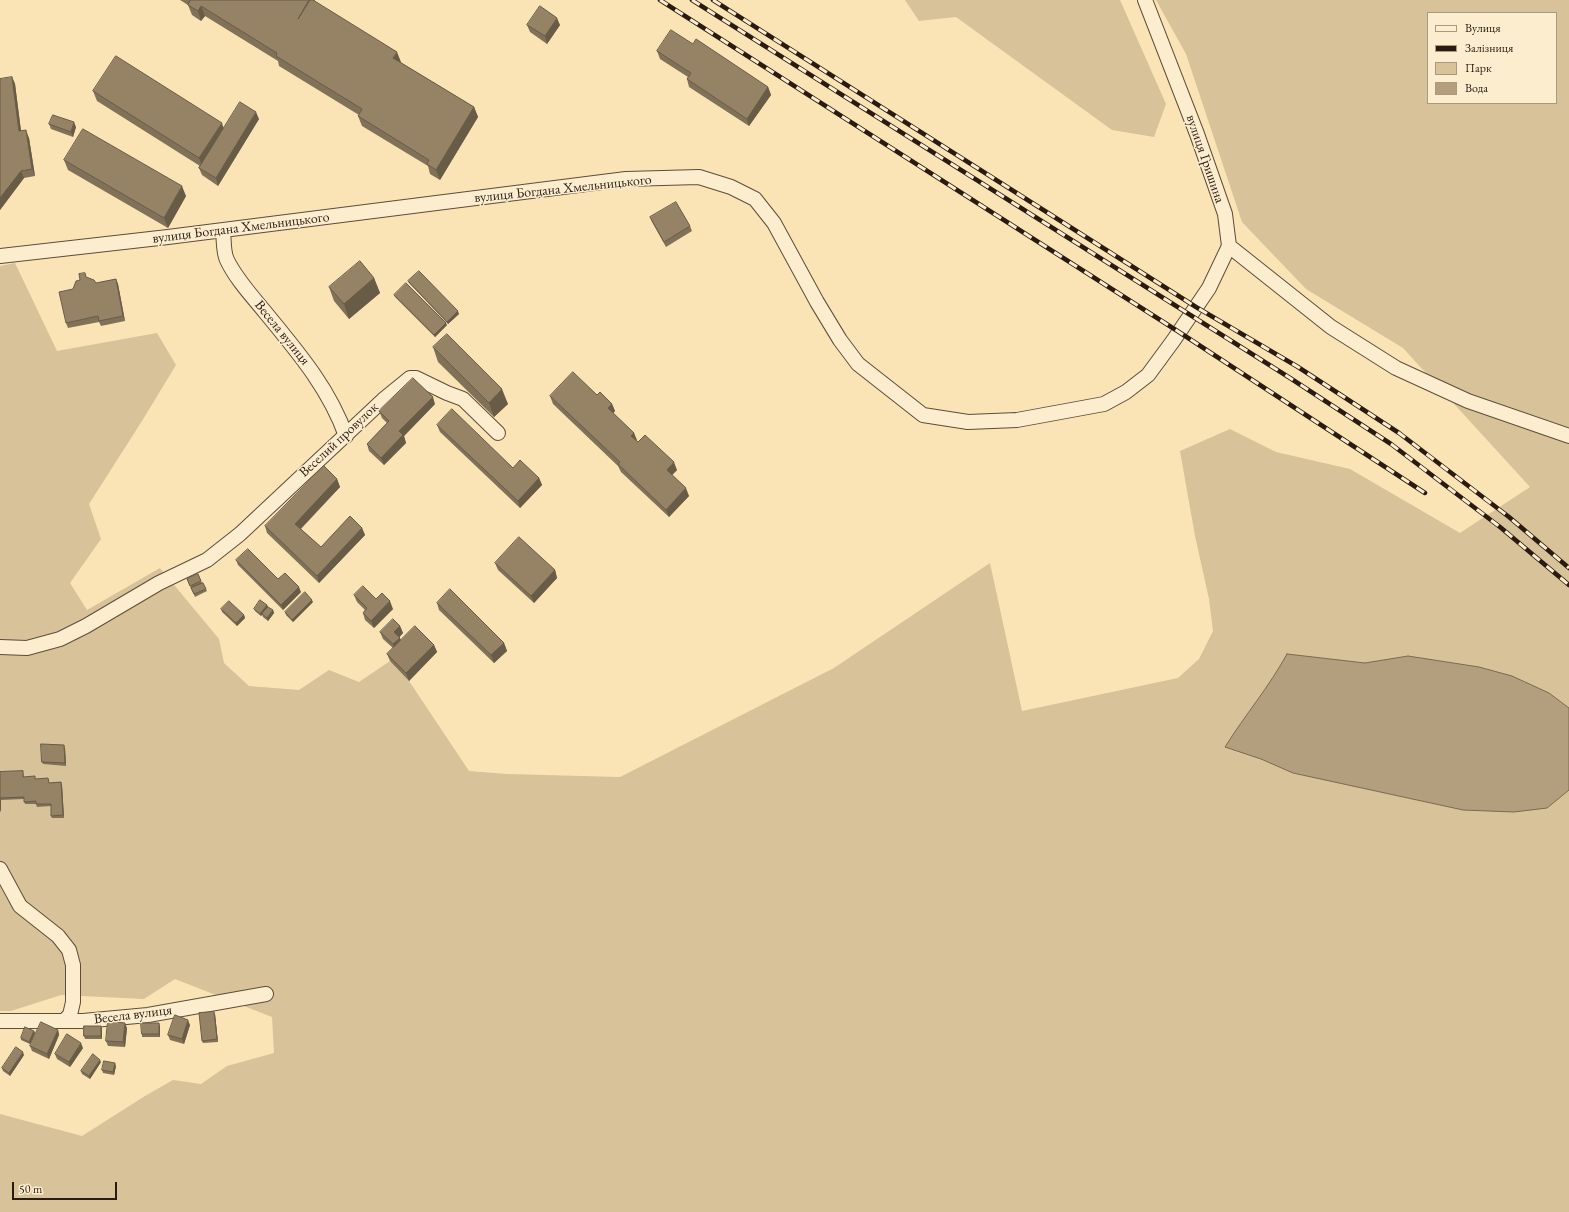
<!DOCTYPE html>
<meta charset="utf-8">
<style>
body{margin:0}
#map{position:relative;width:1569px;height:1212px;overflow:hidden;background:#fae4b5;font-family:"EB Garamond",serif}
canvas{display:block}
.legend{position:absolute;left:1427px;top:12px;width:130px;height:92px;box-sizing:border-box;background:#fcedcf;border:1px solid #a89983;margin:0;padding:5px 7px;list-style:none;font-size:12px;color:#2a1a10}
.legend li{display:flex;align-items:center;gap:8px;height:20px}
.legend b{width:20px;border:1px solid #a89983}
.scale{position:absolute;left:12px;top:1182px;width:105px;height:18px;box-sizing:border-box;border:2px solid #2a1a10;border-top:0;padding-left:5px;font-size:12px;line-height:14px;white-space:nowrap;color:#2a1a10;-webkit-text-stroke:3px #fcedcf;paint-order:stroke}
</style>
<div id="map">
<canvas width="1569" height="1212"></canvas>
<ul class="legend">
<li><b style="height:5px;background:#fcedcf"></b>Вулиця</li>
<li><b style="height:5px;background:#2a1a10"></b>Залізниця</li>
<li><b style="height:11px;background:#d7c299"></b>Парк</li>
<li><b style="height:11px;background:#b39f7d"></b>Вода</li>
</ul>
<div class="scale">50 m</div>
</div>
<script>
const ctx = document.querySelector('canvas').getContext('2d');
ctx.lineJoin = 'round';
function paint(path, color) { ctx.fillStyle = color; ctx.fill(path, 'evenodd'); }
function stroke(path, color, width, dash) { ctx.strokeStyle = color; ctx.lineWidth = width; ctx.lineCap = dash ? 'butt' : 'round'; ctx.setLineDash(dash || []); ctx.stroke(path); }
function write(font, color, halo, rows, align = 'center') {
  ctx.font = font + ' "EB Garamond",serif'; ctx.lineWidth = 3; ctx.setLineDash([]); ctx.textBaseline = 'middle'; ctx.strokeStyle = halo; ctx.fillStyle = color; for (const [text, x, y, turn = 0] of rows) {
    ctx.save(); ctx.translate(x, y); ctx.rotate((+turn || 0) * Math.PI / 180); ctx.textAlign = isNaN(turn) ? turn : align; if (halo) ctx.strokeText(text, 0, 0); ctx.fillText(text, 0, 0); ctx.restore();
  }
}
paint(new Path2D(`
 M905,0H1120L1166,104L1154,137L1112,130L956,17L919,21Z
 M1156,0H1569V1212H0V1114L82,1136L145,1096L173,1080L201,1084L227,1066L274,1053L272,1017L175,979L144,999L61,995L11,1011H0V266L15,263L57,351L157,333L176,365L142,421L89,504L101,539L70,583L87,610L160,568L219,639L224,663L249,686L299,690L329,670L359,682L390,661L409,681L469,771L507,774L620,777L834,668L990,563L1022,711L1178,678L1199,659L1213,631L1209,599L1195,536L1180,451L1230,429L1276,452L1350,469L1460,533L1530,487L1403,348L1306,289L1242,222L1186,54ZM1428,13H1556V103H1428Z`), '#d7c299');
const water = new Path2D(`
 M1287,654L1365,663L1408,656L1479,667L1512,676L1549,693L1569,708V790L1547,808L1514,812L1463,810L1293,773L1261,759L1225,747C1245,715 1269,687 1287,654Z`);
paint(water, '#b39f7d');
stroke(water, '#7c6a51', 1);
const minor = new Path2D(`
 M223,230C224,239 223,252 227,260C236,279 252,296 265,312C297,351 329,388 346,436
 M1229,246L1331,327L1396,368L1468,401L1569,436
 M0,256L168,237L626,179L699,177L731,187L755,199L774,223L817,302L840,340L858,364L923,415L968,422L1017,420L1104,404L1126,392L1148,375L1173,341L1209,288L1229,246L1225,214L1197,134L1145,0
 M0,647L27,648L60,639L86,626L159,583L207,560L240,534L383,400L410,378H416L447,393L463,399L498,433
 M0,869L20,906L58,936L69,950L73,965V1002L70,1015L64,1021
 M0,1021H83L148,1015L266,994`);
stroke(minor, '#5e4c39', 16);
stroke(minor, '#fcedcf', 14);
const rail = new Path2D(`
 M660,0L1179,332L1425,493
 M692,0L1290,378L1391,444L1500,527L1569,585
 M713,0L1196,307L1298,367L1399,433L1509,517L1569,568`);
stroke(rail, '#2a1a10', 4.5);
stroke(rail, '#fcedcf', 3, [9]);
paint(new Path2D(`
 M180,0H315V2L401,62H400L474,107L478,117L440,180L430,174L428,166L362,126L358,116L359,115L279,66L278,61L205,16L201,21L192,15L188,5Z
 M527,25H560L547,44L530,32Z
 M693,44L768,87L771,95L749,126L689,87L687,79L688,77L660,59L657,51Z
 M12,77L15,84L21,131L29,138L35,176L24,178L0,210Z
 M93,91L224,128L259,119L218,186L202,175L199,168L200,166L97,101Z
 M49,124L76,127L73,137L51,129Z
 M64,160L186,196L168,228L68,170Z
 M650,217L690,226L692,231L666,247L652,222Z
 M87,278L96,283L116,279L118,284L125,321L101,326L99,322L68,328L66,323L73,289Z
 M374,278L380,293L349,319L334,301L329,287Z
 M408,281L459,314L448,324L409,283Z
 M394,295L447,325L435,337L395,297Z
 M433,347L508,404L494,417L438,362Z
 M597,395L612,404L615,411L613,413L634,433L636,440L677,470L672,475L689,496L669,517L621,472L618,466L553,404L550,396Z
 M435,404L404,436L406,443L384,465L369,451L367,444L387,423L382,418L379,411Z
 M437,425L513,468L539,478L542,485L520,508L440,432Z
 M337,479L340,487L301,529L321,547L362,528L365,535L319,583L267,533L265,526Z
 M236,560L278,579L301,592L283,610L238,565Z
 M495,563L555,570L557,578L534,603L498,570Z
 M198,574L202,583H203L207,591L195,597L187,579Z
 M354,595L376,599L393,609L374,628L365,620L363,613L365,610L357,602Z
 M313,602L293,622L286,615L285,612Z
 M437,603L504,643L507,651L494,663L439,610Z
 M267,605L268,607L261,616L255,611L254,609Z
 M221,609L244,615L245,618L237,626L222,612Z
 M273,610L274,613L268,621L263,617L262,614Z
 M400,626L403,633L399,637L401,640L434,645L437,652L409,681L390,661L387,654L393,648L383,639L380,632Z
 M65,748L66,766L43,764L42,762Z
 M23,771L24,777L36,779L49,781V783L61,782L62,785L64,818H52L51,816V806L37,807L36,804H25L24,799L1,800V811L0,812V772Z
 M215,1014L218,1042L203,1043L202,1041Z
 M190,1025L184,1044L170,1040L168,1035Z
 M160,1026V1037H142V1034Z
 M102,1028V1039H85L84,1036Z
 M127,1028L125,1047L108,1046L106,1041Z
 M58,1030L59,1035L49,1059L32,1051L30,1046Z
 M34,1031L35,1033L30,1044L21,1040V1038Z
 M83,1048L70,1067L57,1059L55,1054Z
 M24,1055L10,1076L3,1071L2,1068Z
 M101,1062L90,1079L82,1074L81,1071Z
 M116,1066L114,1075L103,1073L102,1070Z`), '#817158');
paint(new Path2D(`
 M201,6L205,16L201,21L198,11Z
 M557,18L560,25L547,44L545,36Z
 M397,52L401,62L397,68L393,58Z
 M12,77L15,84L22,139L19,131Z
 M768,87L771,95L749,126L747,119Z
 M474,107L478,117L440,180L436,170Z
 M256,112L259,119L218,186L216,178Z
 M74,122L76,127L73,137L71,132Z
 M222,123L225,133L203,168L199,158Z
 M26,130L29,138L35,176L32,169Z
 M21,171L24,178L0,210V198Z
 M182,186L186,196L168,228L164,218Z
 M374,278L380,293L349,319L344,304Z
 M116,279L118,284L125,321L123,316Z
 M458,311L459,314L448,324L447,322Z
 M446,323L447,325L435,337L434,335Z
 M502,389L508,404L494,417L489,403Z
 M433,397L435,404L404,436L406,443L384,465L381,458L399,431Z
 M612,404L615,411L611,416L608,408Z
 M634,433L637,440L634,443L631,436Z
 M674,462L677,470L670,477L667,470Z
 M539,478L542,485L520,508L518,501Z
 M337,479L340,487L298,531L295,524Z
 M686,488L689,496L669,517L666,510Z
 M362,528L365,535L319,583L317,576Z
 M555,570L557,578L534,603L531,596Z
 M299,587L301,592L283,610L281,605Z
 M312,600L313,602L293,622L292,620Z
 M390,601L393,609L374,628L371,621Z
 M267,605L268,607L261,616L260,614Z
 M273,610L274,613L268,621L267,618Z
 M244,615L245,618L237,626L236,623Z
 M400,626L403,633L397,640L394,632Z
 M400,638L402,645L396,652L393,644Z
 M504,643L507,651L494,663L491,655Z
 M434,645L437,652L409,681L406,673Z
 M64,745L65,748L66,766L65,763Z
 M61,782L62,785L64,818L63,815Z
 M0,798L1,800V811L0,809Z
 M214,1012L215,1014L218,1042L217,1039Z
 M188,1020L190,1025L184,1044L182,1039Z
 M125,1023L127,1028L125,1047L123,1042Z
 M159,1023L160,1026V1037L159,1034Z
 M101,1026L102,1028V1039L101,1036Z
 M58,1030L59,1035L49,1059L47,1054Z
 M34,1031L35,1033L30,1044L29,1042Z
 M81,1043L83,1048L70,1067L69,1062Z
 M23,1052L24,1055L10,1076L9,1073Z
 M100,1060L101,1062L90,1079L89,1076Z
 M115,1063L116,1066L114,1075L113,1072Z`), '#695c47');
const building = new Path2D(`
 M191,0H309L298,19L310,0H313L397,52L393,58L474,107L436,170L427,164L429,160L358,116L362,109L276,56L277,53L201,6L198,11L188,5Z
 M540,6L557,18L545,36L527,25Z
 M671,30L693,44L696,39L768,87L747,119L687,79L691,73L657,51Z
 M116,56L222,123L199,158L93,91Z
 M12,77L19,131L26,130L32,169L21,171L0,198V79Z
 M240,102L256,112L216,178L199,168Z
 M53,115L74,122L71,132L49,124Z
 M83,129L182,186L164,218L64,160Z
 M676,202L690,226L664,242L650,217Z
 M360,261L374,278L344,304L329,287Z
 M419,271L458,311L447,322L408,281Z
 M85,273L86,277L94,280L96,283L116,279L123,316L99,321L98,316L66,323L59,292L73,289L76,281L80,280L79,274Z
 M406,283L446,323L434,335L394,295Z
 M447,334L502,389L489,403L433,347Z
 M573,372L597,395L600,392L612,404L608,408L634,433L631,436L638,442L645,435L674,462L667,470L686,488L666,510L618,464L620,462L550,396Z
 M413,378L433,397L399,431L403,435L381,458L367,444L389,421L379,411Z
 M452,409L513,468L520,460L539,478L518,501L437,425Z
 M324,466L337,479L295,524L321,547L350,516L362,528L317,576L265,526Z
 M519,537L555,570L531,596L495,563Z
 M248,549L278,579L285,573L299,587L281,605L236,560Z
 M198,574L201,581L190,586L187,579Z
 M203,583L206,589L194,594L191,588Z
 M363,586L376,599L382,593L390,601L371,621L363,613L367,608L354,595Z
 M450,589L504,643L491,655L437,603Z
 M305,592L312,600L292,620L285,612Z
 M260,600L267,605L260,614L254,609Z
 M229,601L244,615L236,623L221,609Z
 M268,607L273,610L267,618L262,614Z
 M393,619L400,626L394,632L400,638L393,644L380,632Z
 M415,626L434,645L406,673L387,654Z
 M41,744L64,745L65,763L42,762Z
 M23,771V777L35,776V779L48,778L49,783L61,782L63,815L51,816V804H36V801L24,802V797L0,798V772Z
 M214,1012L217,1039L202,1041L199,1013Z
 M175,1015L188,1020L182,1039L168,1035Z
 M108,1021L125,1023L123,1042L106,1041Z
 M41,1022L58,1030L47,1054L30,1046Z
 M141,1023H159V1034H142Z
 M84,1026H101V1036H84Z
 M25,1027L34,1031L29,1042L21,1038Z
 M67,1034L81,1043L69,1062L55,1054Z
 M16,1047L23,1052L9,1073L2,1068Z
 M93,1054L100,1060L89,1076L81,1071Z
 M104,1061L115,1063L113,1072L102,1070Z`);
paint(building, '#968366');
stroke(building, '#695c47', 1);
write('14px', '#2a1a10', '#fcedcf', [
 ["вулиця Гришина",1205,159,71],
 ["вулиця Богдана Хмельницького",563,189,-6],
 ["вулиця Богдана Хмельницького",241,228,-7],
 ["Весела вулиця",282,333,51],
 ["Веселий провулок",339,440,-43],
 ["Весела вулиця",133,1015,-7]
]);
</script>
